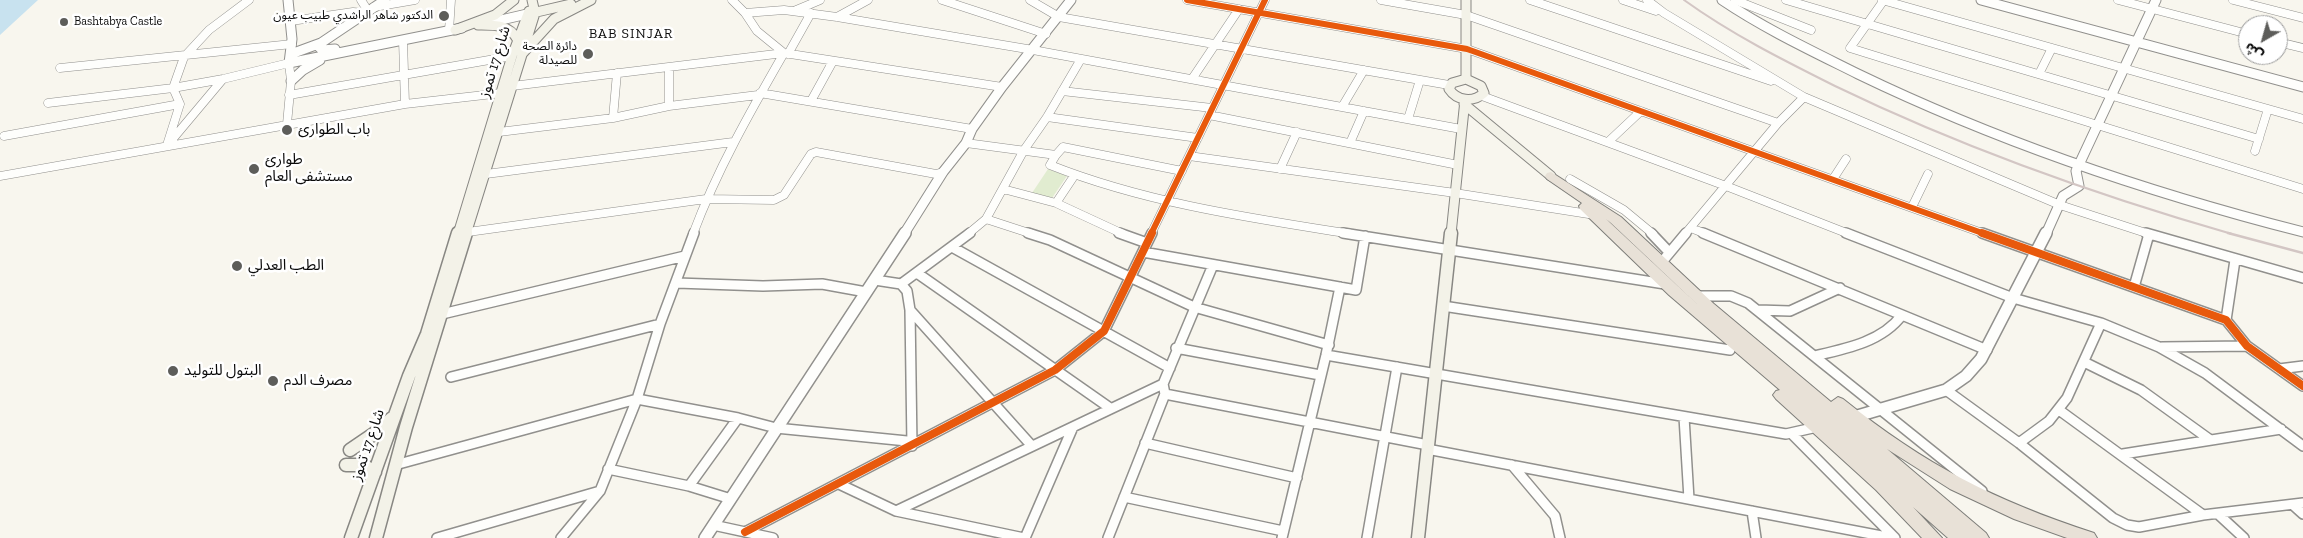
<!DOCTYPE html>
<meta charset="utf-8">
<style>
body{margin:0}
#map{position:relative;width:2303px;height:538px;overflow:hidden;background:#f8f6ee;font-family:"Zilla Slab","Noto Sans Arabic",serif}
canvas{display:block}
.north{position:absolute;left:2238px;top:15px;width:50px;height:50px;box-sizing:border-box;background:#fff;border:1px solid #9d9d9d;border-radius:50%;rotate:218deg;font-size:14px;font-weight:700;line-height:20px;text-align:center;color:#0a0a0a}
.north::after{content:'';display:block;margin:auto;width:18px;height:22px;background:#5d5d5a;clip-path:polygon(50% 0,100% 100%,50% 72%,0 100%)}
</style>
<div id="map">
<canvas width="2303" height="538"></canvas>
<div class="north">ش</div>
</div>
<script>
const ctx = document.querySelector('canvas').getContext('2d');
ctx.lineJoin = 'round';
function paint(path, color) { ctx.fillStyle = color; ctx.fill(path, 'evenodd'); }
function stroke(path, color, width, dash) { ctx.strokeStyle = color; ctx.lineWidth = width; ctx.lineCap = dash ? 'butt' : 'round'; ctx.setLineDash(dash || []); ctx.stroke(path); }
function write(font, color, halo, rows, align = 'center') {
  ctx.font = font + ' "Zilla Slab","Noto Sans Arabic",serif'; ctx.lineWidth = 5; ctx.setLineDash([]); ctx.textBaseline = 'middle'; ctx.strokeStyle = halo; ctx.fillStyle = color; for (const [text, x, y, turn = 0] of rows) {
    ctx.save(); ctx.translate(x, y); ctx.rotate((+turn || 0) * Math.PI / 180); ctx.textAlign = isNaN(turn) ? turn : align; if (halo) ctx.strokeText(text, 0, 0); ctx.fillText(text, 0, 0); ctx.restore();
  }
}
paint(new Path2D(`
 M1048,169L1067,176L1052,198L1032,193Z`), '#e1ecd0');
paint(new Path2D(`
 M0,0H38L0,35Z`), '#c8e2ef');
const minorFar1 = new Path2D(`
 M361,0L368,11
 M942,0L1046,34
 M1030,0L1059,17L1449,85
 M1187,0L1467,49L1985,234
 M1381,0L1466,15L1778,123
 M1530,0L1771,81
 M1623,0L1656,11
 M1647,0L1664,13L1804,97L2060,205L2149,234
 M1735,0L1811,30
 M1786,0L2259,139
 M1882,0L2303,119
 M1884,0L1850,48L2303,189
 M2118,0L2248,34
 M2233,0L2303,18
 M374,7L415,0
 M794,11L820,0
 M745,13L784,10L837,17L1033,50L1461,129
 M837,17L868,0
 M291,21L353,12L365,13
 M449,31L451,0
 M403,40L405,104
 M2278,42L2303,48
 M788,54L811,13
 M669,67V106
 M60,68L292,44
 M2039,74L2052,48
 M1192,79L1239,9
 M512,86L784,53L1002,87
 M1062,91L1212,108
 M760,93L972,129
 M289,95L512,56
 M1482,96L1726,186L1849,234
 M811,101L833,61
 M48,103L173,88L223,79L289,63L291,81L287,124
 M1342,107L1364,70
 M1209,115L1458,165
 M1047,117L1198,138
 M613,118L617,73
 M1408,119L1420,80
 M499,132L613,118L669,106L758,95
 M4,136L180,104
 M171,141L223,79
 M1608,142L1641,111
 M966,143L1056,155L1050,165C1146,203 1250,218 1351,234
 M1350,143L1364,111
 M167,145L180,104L173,88L184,57L209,30L249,0
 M2255,151L2268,109
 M1056,155L1063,147L1182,171
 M1189,156L1455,193L1595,215
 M1280,169L1297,132
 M486,174L733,142
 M0,176L405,104L502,93
 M1570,179L1624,210L1653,234
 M1833,179L1846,159
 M1003,189L1056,203L1123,234
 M1056,203L1074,176
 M1912,207L1928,174
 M986,219L1032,234
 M1691,228L1706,234
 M468,232L706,199L774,200L784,195L811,154L816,152L936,174L943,172
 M693,234C717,170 750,112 784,53L757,31L745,13L732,0
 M968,234L986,219L1024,150L1047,117L1081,59
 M1151,234L1265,0
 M1685,234L1778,123L1804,97`);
const minor = new Path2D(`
 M1028,233L1050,240L1194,307L1329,345
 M1119,233L1147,243
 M1343,233L1665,284
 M1651,233L1669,252
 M1703,233L1987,350
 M1846,233L2013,298L2101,323L2159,347L2205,373L2303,446
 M1982,233L2226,320L2247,346L2303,386
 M2146,233L2303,278
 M952,247L1170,368
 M1143,252L1356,290L1365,236
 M1661,263L1686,233
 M917,273L1110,408
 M875,280L901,284L970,233
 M677,283L763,286L822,284L866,292
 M901,284L907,291L910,310L912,446
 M2134,287L2149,234
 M1700,296H1731L1748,303L1982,491
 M1443,306L1730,350
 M910,310L1031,445
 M1758,310L1790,311L1840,288
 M442,314L685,256
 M2226,320L2235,260
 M2162,347L2247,346
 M1176,348L1320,375
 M1326,355L1786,434L1817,427
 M1814,356C1845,349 1882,342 1902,315
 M2084,362L2141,390L2209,439
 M2279,369L2303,366
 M451,377L660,324
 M1946,390L2019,443L2113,518L2127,525L2139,527L2203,515L2303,503
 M1165,394L1428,445
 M2059,410L2203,515
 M1684,417L1689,499
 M1791,433L1895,538
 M1145,443L1297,478
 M2019,443L2049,421L2067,398L2101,323
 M1427,449L1892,538
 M2123,454L2281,429
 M395,465L637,399L738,418L776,428L907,441L912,446
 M1512,465L1555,516L1560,538
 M608,469L689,486L731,499
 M839,484L896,511L1024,538
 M689,486L738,418
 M1124,497L1283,531
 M2293,505L2303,514
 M896,511L1163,384
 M1752,511L1756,538
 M2218,514L2244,538
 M713,525L773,538
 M745,532L1055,370L1104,331L1152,233
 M437,538L600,491
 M561,538L600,491L637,399L660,324L694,233
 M1025,538L1073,427
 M1108,538L1165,394L1163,384L1213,265
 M1282,538L1326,355L1340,287
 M1367,538L1397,367`);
const tertiaryFar1 = new Path2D(`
 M288,0L292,39L289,63L462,28
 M1722,0C1765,29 1812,51 1858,74C2001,143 2150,193 2303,232
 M1981,0L2303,87
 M484,24L527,14
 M335,49L322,50L319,47L321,43L385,0
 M291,54L321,43
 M291,81L303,70L320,60
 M904,234L943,172L966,143L972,129L1002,87L1071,0
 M2046,234L2063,196L2079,186L2076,171L2156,0`);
const tertiary = new Path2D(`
 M1854,417L1946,390L1966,376L1981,359L2046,233
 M705,538L905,233`);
const secondaryFar1 = new Path2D(`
 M1466,0V79
 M528,14L571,4
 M478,25C493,25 509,24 517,39
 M455,30L495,15L514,0
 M523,53L554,19L591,0
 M1466,79L1481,86L1484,93C1473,103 1457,101 1449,89L1452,83Z
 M1464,104L1551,176
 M458,234L512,56L529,11
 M466,234L535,13L532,0
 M1451,234L1465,100`);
const secondary = new Path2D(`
 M350,450L375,433L392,418
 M346,465H363L375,472
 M351,538L409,376L427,334L458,233
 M376,538L406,427L466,233
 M1418,538L1451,233`);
const trunk = new Path2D(`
 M1551,172L1621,217L1714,304L1831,402L1838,397L1843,399C1925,465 1995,501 2094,533L2097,538H2067L2014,519L1950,489L1887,449L1986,533L1989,538H1948L1913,507L1942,538H1922L1876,490L1776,399L1773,395L1776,391L1780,390L1669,295L1580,209L1579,206L1582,203L1547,179L1545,176L1547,173ZM1606,219L1611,223L1698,305Z`);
stroke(minorFar1, '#91908d', 9);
stroke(minor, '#91908d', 12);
stroke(tertiaryFar1, '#91908d', 11);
stroke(tertiary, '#91908d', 14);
stroke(secondaryFar1, '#888783', 11);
stroke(secondary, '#888783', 15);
stroke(trunk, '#7e7e7a', 2);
stroke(minorFar1, '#fefefc', 8);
stroke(minor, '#fefefc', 9);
stroke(tertiaryFar1, '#fefefc', 9);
stroke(tertiary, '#fefefc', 11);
stroke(secondaryFar1, '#f3f2e8', 9);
stroke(secondary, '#f3f2e8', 12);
paint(trunk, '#e8e1d7');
stroke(new Path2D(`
 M1684,0C1731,34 1783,60 1835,86C1963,148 2096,195 2232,234`), '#d3c6c4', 2);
stroke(new Path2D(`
 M2228,233L2303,253`), '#d3c6c4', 2.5);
stroke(new Path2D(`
 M1187,0L1467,49L1985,234
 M1151,234L1265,0`), '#e8590c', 6);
stroke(new Path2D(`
 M1982,233L2226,320L2247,346L2303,386
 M745,532L1055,370L1104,331L1152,233`), '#e8590c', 8);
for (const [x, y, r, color] of [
 [444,16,6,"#5d5d5a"],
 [64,22,5,"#5d5d5a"],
 [588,54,6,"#5d5d5a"],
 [287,130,6,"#5d5d5a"],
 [254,169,6,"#5d5d5a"],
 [237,266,6,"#5d5d5a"],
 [173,371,6,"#5d5d5a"],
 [273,381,6,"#5d5d5a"]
]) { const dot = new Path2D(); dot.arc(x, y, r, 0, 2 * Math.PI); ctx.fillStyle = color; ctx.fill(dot); stroke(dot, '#fff', 2); }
write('12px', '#0a0a0a', '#fff', [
 ["الدكتور شاهر الراشدي طبيب عيون",433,16],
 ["Bashtabya Castle",74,22,"left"],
 ["دائرة الصحة",577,47],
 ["للصيدلة",577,61]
], 'right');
ctx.letterSpacing = '1px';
write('14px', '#0a0a0a', '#fff', [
 ["BAB SINJAR",631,34]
]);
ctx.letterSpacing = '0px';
write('15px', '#0a0a0a', '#fff', [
 ["شارع 17 تموز",495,62,-73],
 ["شارع 17 تموز",368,445,-71]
]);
write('15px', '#0a0a0a', '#fff', [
 ["باب الطوارئ",298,130],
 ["طوارئ",265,160],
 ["مستشفى العام",265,177],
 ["الطب العدلي",248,266],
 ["البتول للتوليد",184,371],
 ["مصرف الدم",284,381]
], 'left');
</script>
